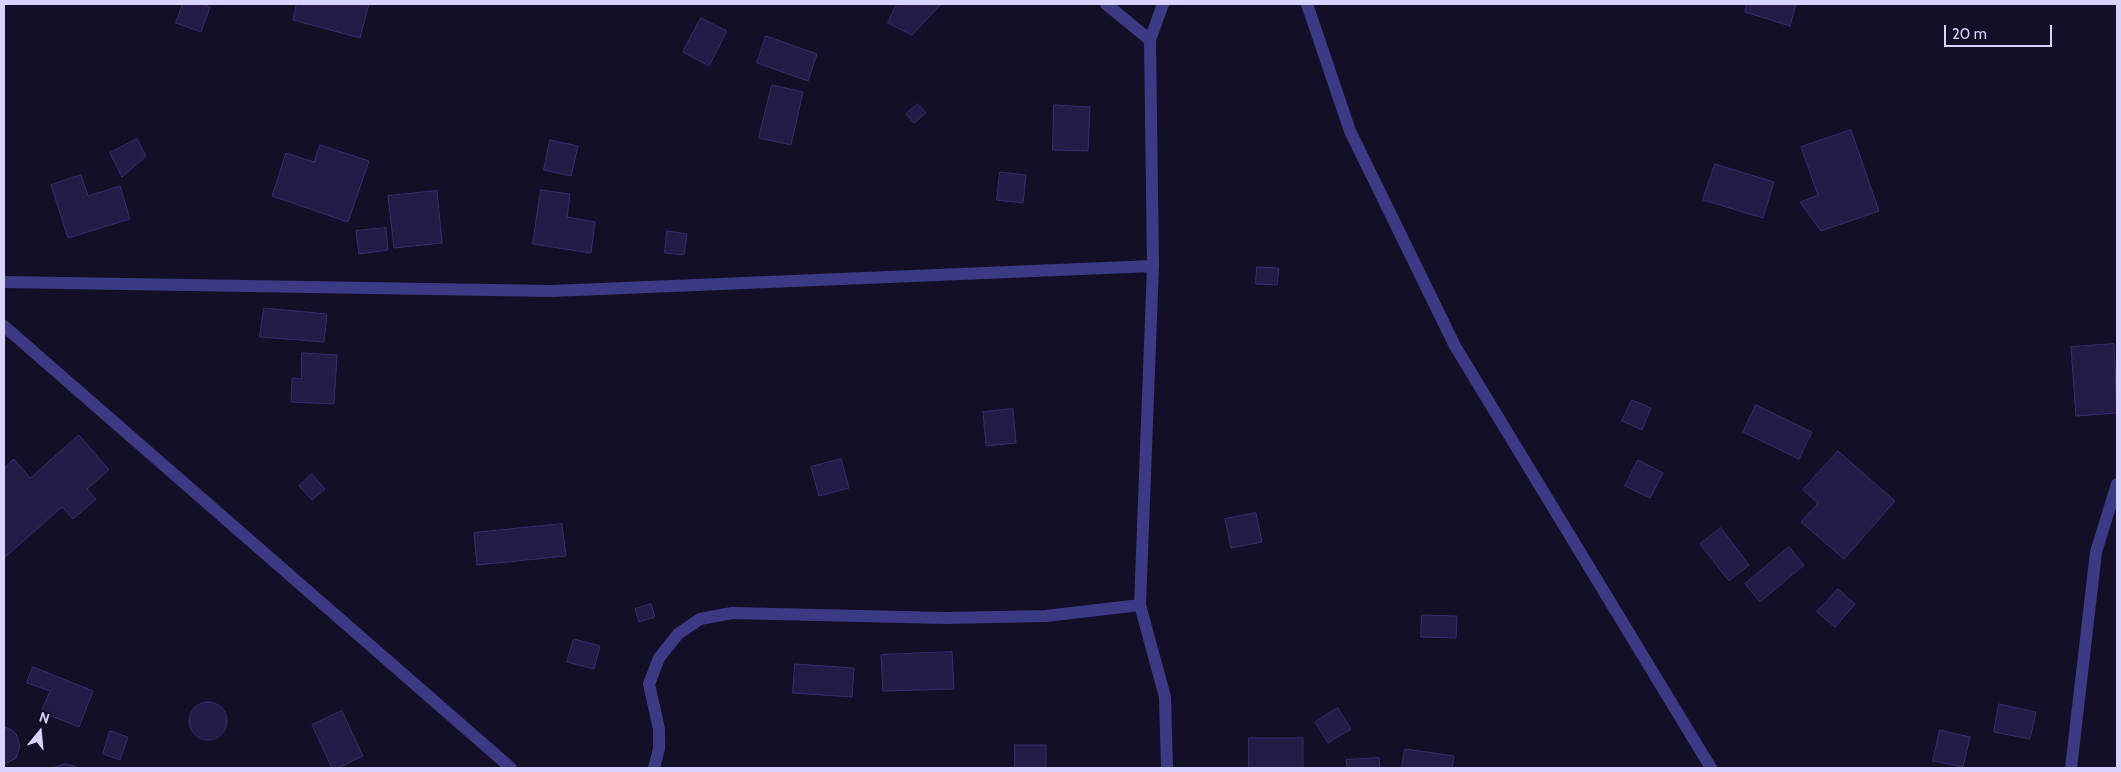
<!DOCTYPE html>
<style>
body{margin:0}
#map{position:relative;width:2121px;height:772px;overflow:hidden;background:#130f26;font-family:Cabin,sans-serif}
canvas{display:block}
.frame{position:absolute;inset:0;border:5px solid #d9d4ff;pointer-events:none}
.north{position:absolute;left:15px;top:707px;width:50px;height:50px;-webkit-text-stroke:4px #130f26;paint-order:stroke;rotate:17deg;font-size:14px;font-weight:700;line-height:20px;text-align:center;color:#d9d4ff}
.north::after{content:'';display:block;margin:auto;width:18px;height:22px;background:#d9d4ff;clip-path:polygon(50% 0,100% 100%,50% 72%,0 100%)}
.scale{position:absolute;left:1944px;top:25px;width:108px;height:22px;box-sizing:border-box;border:2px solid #d9d4ff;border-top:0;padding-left:6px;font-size:15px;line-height:18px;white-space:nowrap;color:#d9d4ff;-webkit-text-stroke:4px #130f26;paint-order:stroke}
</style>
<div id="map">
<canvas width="2121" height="772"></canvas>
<div class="frame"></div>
<div class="north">N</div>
<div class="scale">20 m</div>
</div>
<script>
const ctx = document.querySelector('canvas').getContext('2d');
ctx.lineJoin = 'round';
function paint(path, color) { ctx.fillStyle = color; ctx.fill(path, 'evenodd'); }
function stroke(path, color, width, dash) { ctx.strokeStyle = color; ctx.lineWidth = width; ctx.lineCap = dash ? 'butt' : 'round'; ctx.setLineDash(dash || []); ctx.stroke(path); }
const building = new Path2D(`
 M183,4H202L210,7L201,32L176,23Z
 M297,4H369L360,38L293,20Z
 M897,4H941L912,35L888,23Z
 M1747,4H1796L1790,26L1745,12Z
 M701,18L727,31L709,66L683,52Z
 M766,36L817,54L808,81L757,63Z
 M772,85L803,92L791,145L759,138Z
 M918,104L926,113L914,123L906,114Z
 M1054,105L1090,107L1088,151L1053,150Z
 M1851,130L1879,211L1821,231L1800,202L1818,195L1801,147Z
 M137,139L146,156L122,177L110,153Z
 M550,140L578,146L571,176L544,170Z
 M320,145L369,161L348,222L272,196L286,153L314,162Z
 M1715,164L1774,182L1763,218L1703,200Z
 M1000,172L1026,175L1023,203L997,200Z
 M81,175L88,196L120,186L130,219L68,238L51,185Z
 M541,190L570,194L567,217L595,222L591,253L533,244Z
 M437,191L442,243L394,248L388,196Z
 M386,228L388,250L359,254L356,231Z
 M667,231L687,234L684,255L665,253Z
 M1257,267L1279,268L1277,285L1256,284Z
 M264,308L327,314L324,342L260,337Z
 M2114,344L2117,413L2076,416L2071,347Z
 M302,353L337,355L334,404L291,402L292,378L301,379Z
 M1632,400L1651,408L1642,430L1622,421Z
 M1756,405L1812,432L1799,459L1743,432Z
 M1013,409L1016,443L986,446L983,412Z
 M79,435L109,470L87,489L96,499L73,519L62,507L4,558V468L14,459L30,478Z
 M1838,451L1895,501L1844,559L1801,522L1818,503L1803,490Z
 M841,459L849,488L819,496L811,467Z
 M1638,460L1663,473L1650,498L1625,486Z
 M312,474L325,489L312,500L299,486Z
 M1256,513L1262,542L1231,548L1225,519Z
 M562,524L566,556L477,565L474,533Z
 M1721,528L1749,565L1729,581L1700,544Z
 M1789,547L1804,565L1760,602L1745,584Z
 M1838,589L1855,604L1835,627L1817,612Z
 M651,604L655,617L639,622L635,609Z
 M1422,615L1457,616L1456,638L1421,637Z
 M574,639L600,646L594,669L567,662Z
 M952,652L954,689L883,691L881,655Z
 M795,664L854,668L852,697L793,693Z
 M33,667L93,691L79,727L41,712L50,691L27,683Z
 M189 721a19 19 0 1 1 38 0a19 19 0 1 1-38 0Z
 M1999,704L2036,712L2030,739L1994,732Z
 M1338,708L1351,729L1328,743L1315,722Z
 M342,711L363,756L338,768H332L312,725Z
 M4,727L12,730L16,734L20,746L16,758L5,764H4Z
 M1940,730L1970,737L1963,767L1933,761Z
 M110,731L128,737L120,760L103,754Z
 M1249,738H1303V768H1249Z
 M1015,745H1046V768H1015Z
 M1405,749L1454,756L1452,768H1402Z
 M1379,758L1380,768H1347L1346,760Z
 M65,764L71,765L78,768H53Z`);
paint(building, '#241b47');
stroke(building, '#3b2d73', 1);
stroke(new Path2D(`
 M1106,4L1150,40
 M1163,4L1150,40L1153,266L1140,605L1165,697L1167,768
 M4,282L552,291L1153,266
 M4,326L511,768
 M654,768L659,749V729L649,684L659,658L678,634L700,619L732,613L945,618L1046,616L1140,605
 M2071,768L2096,552L2117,484`), '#3d3a85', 12);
stroke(new Path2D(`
 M1307,4L1350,131L1455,346L1711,768`), '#3d3a85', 12);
</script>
